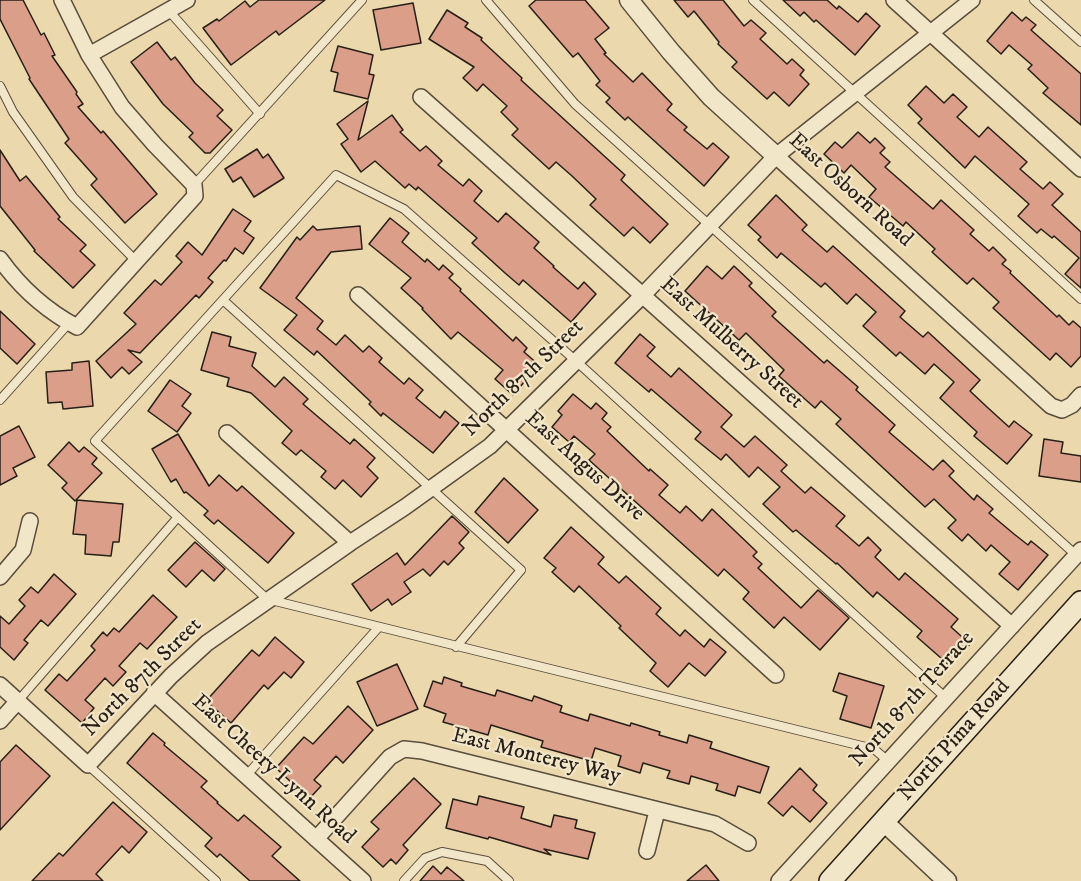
<!DOCTYPE html>
<style>
body{margin:0}
canvas{display:block;background:#ebd8ac}
</style>
<canvas width="1081" height="881"></canvas>
<script>
const ctx = document.querySelector('canvas').getContext('2d');
ctx.lineJoin = 'round';
function paint(path, color) { ctx.fillStyle = color; ctx.fill(path, 'evenodd'); }
function stroke(path, color, width, dash) { ctx.strokeStyle = color; ctx.lineWidth = width; ctx.lineCap = dash ? 'butt' : 'round'; ctx.setLineDash(dash || []); ctx.stroke(path); }
function write(font, color, halo, rows, align = 'center') {
  ctx.font = font + ' "IM FELL DW Pica",serif'; ctx.lineWidth = 4.5; ctx.setLineDash([]); ctx.textBaseline = 'middle'; ctx.strokeStyle = halo; ctx.fillStyle = color; for (const [text, x, y, turn = 0] of rows) {
    ctx.save(); ctx.translate(x, y); ctx.rotate((+turn || 0) * Math.PI / 180); ctx.textAlign = isNaN(turn) ? turn : align; if (halo) ctx.strokeText(text, 0, 0); ctx.fillText(text, 0, 0); ctx.restore();
  }
}
const building = new Path2D(`
 M0,0H23L41,35L44,33L55,55L52,56L77,92L76,94L83,104L78,107L101,133L103,131L157,194L125,223L91,185L97,179L65,143L69,139L29,79L30,78L0,19Z
 M259,0H325L279,35L276,31L231,65L203,28L217,19L219,21L245,1L250,7Z
 M536,0H585L609,28L595,39L606,53L604,54L633,82L642,73L672,104L667,110L687,127L684,130L707,149L713,143L729,157L704,186L628,117L625,120L606,102L610,98L596,85L600,81L578,53L573,57L529,6Z
 M674,0H723L744,26L751,20L766,33L760,39L787,64L792,59L804,70L800,75L809,84L789,106L774,92L767,99L732,67L737,62L718,44L719,42L694,11L688,17Z
 M783,0H827L837,9L839,6L858,22L866,13L880,26L855,55L816,20L814,22L804,12L800,16Z
 M413,3L421,43L381,50L373,10Z
 M447,10L468,23L465,27L482,38L481,40L522,78L521,80L625,175L621,180L668,224L650,243L633,227L624,236L590,205L596,199L572,176L556,162L549,169L512,135L518,129L501,112L507,106L483,84L477,91L463,78L474,67L429,39Z
 M1012,12L1022,21L1026,17L1036,25L1031,30L1081,74V125L1043,93L1048,88L1028,69L1032,65L1009,45L1001,54L987,41Z
 M157,42L171,60L175,57L195,83L223,110L217,116L232,130L210,153H205L189,137L193,133L163,104L131,62Z
 M338,46L373,55L369,74L374,75L368,99L334,91L338,73L331,71Z
 M926,86L944,103L953,94L967,107L957,117L979,137L988,127L1027,162L1020,169L1043,189L1050,182L1063,194L1052,205L1081,232V288L1065,274L1079,258L1054,236L1052,238L1041,229L1037,233L1018,216L1029,204L975,156L965,168L918,123L922,119L908,105Z
 M368,101L358,140L392,115L403,130L400,132L420,151L426,146L442,161L438,165L463,186L469,179L482,191L474,201L498,222L506,213L539,242L534,248L554,266L553,267L578,289L584,282L596,294L571,322L523,280L519,285L505,273L472,243L477,238L418,187L416,190L409,184L405,188L375,161L361,172L341,144L348,139L337,124Z
 M858,132L870,143L875,138L885,148L880,153L890,162L885,167L933,209L941,200L974,230L970,234L989,251L993,247L1006,260L1002,264L1011,271L1010,273L1057,317L1059,315L1069,325L1073,321L1081,328V356L1071,367L1056,353L1050,360L993,308L999,302L973,278L967,284L932,252L935,249L906,222L903,226L869,197L876,189L851,165L844,173L824,154L835,142L842,148Z
 M257,149L263,158L268,154L284,178L254,197L241,177L233,182L225,169Z
 M0,150L20,181L26,176L60,217L58,219L86,245L80,251L95,265L73,288L34,251L35,250L0,206Z
 M776,195L807,225L802,230L827,252L833,246L905,311L900,317L923,337L928,332L980,380L970,391L987,407L1009,427L1014,421L1032,435L1007,464L974,436L977,432L940,398L954,382L934,364L925,374L900,352L896,356L863,326L876,312L856,294L847,304L825,283L821,287L781,253L777,258L758,240L761,237L748,225Z
 M233,209L251,221L244,231L254,238L243,254L235,248L226,261L224,260L208,278L213,282L199,298L196,295L140,353L128,350L142,362L129,374L122,367L111,378L96,361L136,324L124,313L155,280L161,285L182,262L176,256L188,242L202,255Z
 M390,218L409,233L402,242L425,262L427,259L439,270L443,265L453,274L449,278L461,289L460,291L513,341L516,337L527,348L524,352L539,365L513,395L495,379L503,370L458,332L451,339L422,309L423,308L401,288L411,278L369,244Z
 M313,226L317,230L360,226L362,249L331,252L296,298L323,321L317,329L336,345L345,335L363,352L369,346L382,358L379,362L404,384L409,378L423,390L416,398L440,418L445,411L459,423L433,453L383,413L381,416L369,404L371,402L317,351L314,355L284,330L297,315L260,288L297,237L300,240Z
 M707,266L722,279L734,266L752,283L749,286L776,312L772,316L824,363L827,360L858,387L856,390L895,425L889,432L933,470L943,460L954,471L949,476L974,500L977,495L993,509L989,513L1014,534L1028,545L1031,541L1048,555L1018,590L999,574L1010,562L991,545L986,551L968,534L962,541L948,528L956,520L934,499L925,507L836,424L841,419L821,401L815,408L779,376L784,370L746,333L739,340L685,291Z
 M0,311L35,344L17,364L0,348Z
 M212,332L231,337L229,346L256,353L252,366L275,387L284,377L308,399L303,404L350,444L354,439L375,458L367,467L378,478L361,497L343,480L335,489L321,477L326,471L301,450L296,455L282,443L292,431L251,393L227,386L229,378L201,370Z
 M640,334L655,347L647,356L671,377L679,368L732,415L721,427L744,447L755,436L787,465L781,471L805,493L811,487L845,516L836,526L859,546L868,537L881,550L875,557L899,580L905,573L958,619L951,627L970,644L950,666L917,637L922,631L877,592L873,597L837,563L836,564L796,530L793,532L763,504L780,487L758,467L749,477L726,454L721,460L695,439L701,432L651,389L649,392L615,363Z
 M89,361L93,406L63,409L62,402L48,403L46,372L72,370V363Z
 M170,380L191,394L182,406L191,413L177,432L148,411Z
 M573,394L591,409L596,403L607,413L602,419L611,427L607,431L649,471L650,469L668,485L659,495L680,513L686,506L702,521L712,509L757,552L753,556L762,564L758,568L801,608L818,590L849,618L820,650L784,617L774,628L743,599L749,592L724,569L718,576L589,460L595,454L574,436L569,442L552,427L562,415L558,411Z
 M19,426L35,457L13,468L17,476L0,485V436Z
 M178,434L209,486L219,475L237,491L242,486L294,533L268,563L218,520L214,524L204,515L208,511L186,492L184,493L176,479L171,482L152,449Z
 M1044,439L1063,442L1061,453L1081,456V482L1039,476Z
 M69,442L79,452L84,447L97,458L92,464L102,473L75,501L62,488L67,483L48,465Z
 M504,478L538,510L508,543L475,512Z
 M77,500L123,504L119,542H113L111,556L85,554L86,535L73,534Z
 M452,516L469,532L459,543L464,548L448,565L444,561L430,576L423,569L404,582L411,592L392,605L388,599L371,611L352,584L397,553L405,565Z
 M571,527L604,557L598,564L619,583L626,576L661,608L656,614L680,636L685,630L704,647L710,639L726,652L705,676L689,663L668,687L650,671L656,663L619,628L621,626L579,586L574,592L552,572L556,568L544,558Z
 M195,542L225,569L214,581L202,570L186,587L168,570Z
 M54,574L76,594L48,626L41,620L24,640L28,643L14,660L0,647V616L9,624L25,606L19,600L31,587L38,593Z
 M153,595L177,617L147,649L140,643L119,666L126,672L113,686L105,678L85,700L94,708L82,723L45,690L59,674L67,681L95,650L91,646L103,632L107,636L114,628L119,632Z
 M275,637L304,662L291,678L284,672L268,689L264,685L231,723L206,701L252,650L259,656Z
 M397,664L418,709L377,726L357,682Z
 M839,673L884,686L871,728L840,719L847,696L833,691Z
 M444,677L462,683L461,686L495,696L497,690L532,701L534,696L562,706L560,712L588,721L590,714L630,726L631,723L660,732L659,735L687,743L689,735L712,742L710,748L769,767L760,793L738,786L735,796L716,790L718,784L691,776L689,784L667,778L670,771L643,763L640,773L618,766L621,756L595,748L591,761L541,747L543,741L491,725L488,735L443,722L446,714L424,706L433,681L442,684Z
 M348,706L373,730L343,763L336,756L314,780L321,786L309,799L276,768L304,737L313,744Z
 M153,733L165,743L164,745L207,781L201,787L218,802L217,803L238,821L244,815L281,847L272,856L300,881H250L220,854L217,857L205,846L212,838L127,763Z
 M16,745L50,776L0,830V762Z
 M800,768L817,785L813,790L827,803L810,822L792,806L783,816L768,803Z
 M414,778L441,804L403,845L408,850L396,864L391,859L383,867L362,847L379,829L371,822Z
 M479,796L524,807L521,818L551,827L554,815L577,820L575,828L595,833L588,859L544,849L551,855L489,837L488,839L446,828L453,799L477,805Z
 M113,802L147,832L129,853L122,846L96,874L103,881H32L59,853L63,856Z
 M706,865L719,881H687Z
 M433,866L441,874L447,867L464,881H420Z`);
paint(building, '#da9e89');
stroke(building, '#281f17', 1.5);
const service = new Path2D(`
 M486,0L575,104L1076,555
 M753,0L1081,299
 M1034,0L1081,42
 M169,11L260,114
 M0,86L13,112L73,197L136,261
 M194,185L362,0
 M223,300L521,570L456,647
 M0,400L69,323
 M18,701L178,517
 M888,761L874,749L267,599L95,441L336,175L404,209L576,361L946,698
 M88,765L216,881
 M246,776L378,628
 M404,881L425,858L442,852L487,861L509,881`);
const minor = new Path2D(`
 M894,0L1081,169
 M89,55L187,0
 M421,97L1012,626
 M776,156L1051,406L1062,410L1072,405L1081,395
 M0,259C20,287 47,311 77,327L195,196L194,185L155,145L122,107L89,55L62,0
 M358,295L776,675
 M227,433L350,543
 M0,577L23,550L30,521
 M0,685L88,765L171,676L207,643L350,543L405,507L490,446L643,295L776,156L972,0
 M154,693L363,881
 M0,721L18,701
 M316,839L390,757L404,749L422,751L715,824L748,843
 M647,851L657,811
 M779,881L1081,550`);
const tertiary = new Path2D(`
 M629,0L671,52L711,97L776,156
 M884,822L947,881`);
const secondary = new Path2D(`
 M830,881L1081,602`);
stroke(service, '#594d3c', 10);
stroke(minor, '#594d3c', 18);
stroke(tertiary, '#594d3c', 21);
stroke(secondary, '#281f17', 24);
stroke(service, '#f2e6c9', 8);
stroke(minor, '#f2e6c9', 15);
stroke(tertiary, '#f2e6c9', 18);
stroke(secondary, '#f2e6c9', 21);
write('22px', '#281f17', '#f2e6c9', [
 ["East Osborn Road",850,191,42],
 ["East Mulberry Street",731,344,42],
 ["North 87th Street",524,379,-44],
 ["East Angus Drive",584,467,42],
 ["North 87th Street",143,678,-45],
 ["North 87th Terrace",913,700,-48],
 ["North Pima Road",955,741,-48],
 ["East Monterey Way",536,757,14],
 ["East Cheery Lynn Road",273,770,42]
]);
</script>
